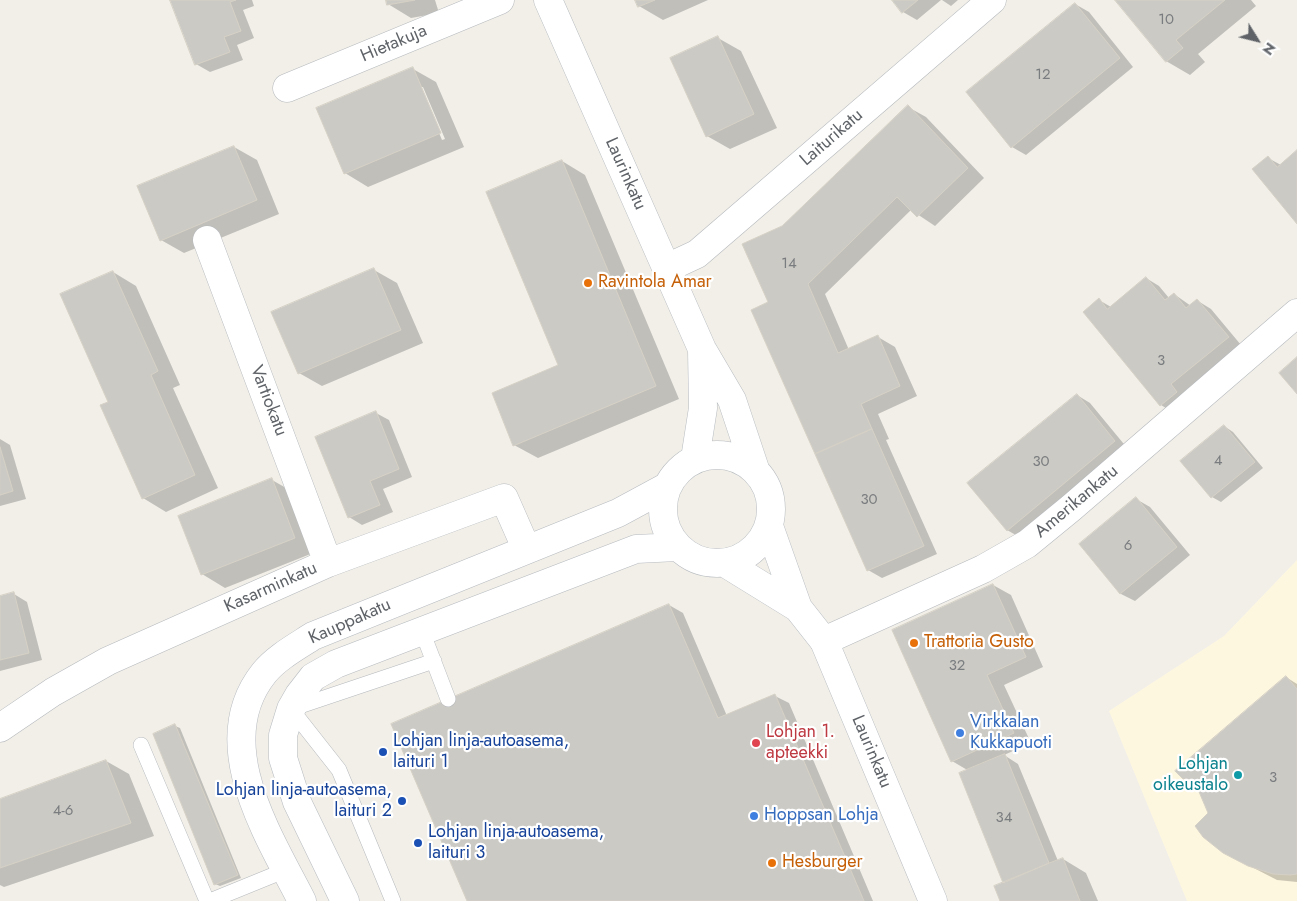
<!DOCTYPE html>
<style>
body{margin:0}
#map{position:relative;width:1297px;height:901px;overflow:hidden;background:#f1efe8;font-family:Jost,sans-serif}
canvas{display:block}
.north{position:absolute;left:1232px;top:15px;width:50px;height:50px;-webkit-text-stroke:4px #fff;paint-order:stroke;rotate:126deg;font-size:14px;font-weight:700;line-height:20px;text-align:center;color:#5f6368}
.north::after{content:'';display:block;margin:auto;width:18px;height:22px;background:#5f6368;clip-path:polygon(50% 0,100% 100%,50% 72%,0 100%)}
</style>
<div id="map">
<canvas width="1297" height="901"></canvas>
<div class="north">N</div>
</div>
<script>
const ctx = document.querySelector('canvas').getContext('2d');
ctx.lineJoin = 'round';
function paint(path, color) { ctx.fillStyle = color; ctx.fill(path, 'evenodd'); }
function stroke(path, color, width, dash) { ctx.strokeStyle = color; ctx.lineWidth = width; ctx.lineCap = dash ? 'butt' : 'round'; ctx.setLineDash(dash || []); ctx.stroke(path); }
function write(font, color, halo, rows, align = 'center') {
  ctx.font = font + ' Jost,sans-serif'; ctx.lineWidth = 4.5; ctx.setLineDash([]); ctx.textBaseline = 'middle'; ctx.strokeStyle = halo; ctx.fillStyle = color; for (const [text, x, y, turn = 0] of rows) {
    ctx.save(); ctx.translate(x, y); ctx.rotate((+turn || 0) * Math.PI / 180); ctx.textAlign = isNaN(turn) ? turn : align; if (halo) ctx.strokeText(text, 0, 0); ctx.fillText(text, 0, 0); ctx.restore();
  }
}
paint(new Path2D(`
 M1297,560V901H1187L1109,711L1224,636Z`), '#fef7e0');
paint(new Path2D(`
 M172,0H252L254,6L243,10L254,38L237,45L243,60L210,72L196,64Z
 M387,0H435L439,13L411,18L388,4Z
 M637,0H708L663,20L639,6Z
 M893,0H941L917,20L903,12Z
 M942,0H958L951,6Z
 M1116,0H1251L1256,6L1198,54L1205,62L1190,75L1166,61Z
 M1075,4L1089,12L1133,67L1026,155L1012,147Z
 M718,38L741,51L777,128L730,149L707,136Z
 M413,69L436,82L464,147L368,187L345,173ZM420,87H423L445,139L442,140Z
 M908,107L926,117L984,178L935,226L911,210L825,294L849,350L878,337L895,347L917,396L878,414L889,439L886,440L937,554L882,578L868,570L769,303L783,228Z
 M234,147L257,160L279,214L184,253L161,240Z
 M1297,151V222L1268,158L1281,165Z
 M562,161L585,175L679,399L538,458L514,445L560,366Z
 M374,270L397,283L423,343L322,386L299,373Z
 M113,272L136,286L180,385L173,388L218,488L166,512L143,498Z
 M1146,278L1159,286L1169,298L1174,294L1191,306L1198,301L1211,309L1241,345L1184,392L1190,400L1174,413L1161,405L1099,300L1111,307Z
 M1077,395L1090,403L1128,449L1021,538L1007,530Z
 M376,413L389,420L412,477L383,489L393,512L362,525L349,517Z
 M1224,426L1233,432L1263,468L1221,502L1212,497Z
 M0,439L10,445L26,499L0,506Z
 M272,480L295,493L318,551L225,588L202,574Z
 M1136,499L1150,507L1190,555L1135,601L1121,594L1081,544Z
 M993,585L1011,595L1043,667L1004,685L1031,743L1004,755L1018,764L1058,861L1063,859L1086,873L1098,901H1001L1005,883L969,771L952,761Z
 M14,594L27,602L42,660L0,671V597Z
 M669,605L683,613L727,716L775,696L789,703L873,901H468Z
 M1286,677L1297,684V882L1277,880L1242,862L1209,813L1198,787L1183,778Z
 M175,726L180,728L241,878L220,886L215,884Z
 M106,761L129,774L154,836L4,887L0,885V800Z`), '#0003');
const building = new Path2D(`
 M170,0H236L230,2L241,31L224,37L230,52L195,65Z
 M386,0H415L387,5Z
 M635,0H655L638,7Z
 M892,0H918L902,13Z
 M1115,0H1225L1176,40L1183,48L1166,62Z
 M1075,3L1120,58L1011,148L966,92Z
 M718,36L754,114L706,137L670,58Z
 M413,67L441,133L344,174L316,108Z
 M908,105L968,168L917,217L897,197L808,284L838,353L878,335L900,386L861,404L872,429L815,454L751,310L768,302L742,244L782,226Z
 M234,146L257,200L160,241L137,186Z
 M1297,150V224L1252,169L1268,156L1277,167Z
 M562,160L656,386L513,446L492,393L558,365L486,192Z
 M374,268L401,330L298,374L271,312Z
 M113,271L158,371L151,375L195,475L142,499L100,405L108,402L60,294Z
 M1146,277L1165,300L1174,293L1186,308L1197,299L1229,337L1171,384L1177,392L1160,406L1083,312L1099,298L1107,309Z
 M1297,357V394L1279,373Z
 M1077,394L1115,441L1007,531L967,483Z
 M376,411L399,469L370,481L380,505L348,518L315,437Z
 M1224,425L1255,462L1211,498L1180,461Z
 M872,429L924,546L867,571L815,454Z
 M0,447L13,491L0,495Z
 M272,478L295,538L201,575L178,516Z
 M1136,497L1177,547L1120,594L1079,544Z
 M993,584L1026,657L987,675L1014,733L951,762L892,630Z
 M14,592L29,653L0,660V596Z
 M669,604L718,718L775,694L864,901H467L391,724Z
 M1286,676L1297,689V874L1290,875L1273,874L1248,866L1223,853L1203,837L1195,826L1208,813L1194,780L1183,779L1175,771Z
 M175,724L238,875L214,885L153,734Z
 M1005,754L1049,863L1003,883L959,773Z
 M106,760L131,823L0,868V799Z
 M1063,858L1080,901H1000L994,886Z`);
paint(building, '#cccac5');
stroke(building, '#d6d1c6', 1);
const lane = new Path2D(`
 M422,631L448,699
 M141,745L207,901
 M210,901L286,870
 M393,901L339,770L291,709L434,661`);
const street = new Path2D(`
 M287,88L500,0
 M207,240L328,563
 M667,268L697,254L992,0
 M824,641L983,569L1027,544L1071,508L1297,313
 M0,728L53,692L108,661L328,563L504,498L526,548`);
const secondary = new Path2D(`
 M548,0L702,349L732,400L755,469
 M663 509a54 54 0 1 1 108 0a54 54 0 1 1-108 0Z
 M695,459L703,408L702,350
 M769,526L798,608
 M725,563L798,608L824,641L933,901
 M302,901C269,836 208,743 264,673C276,658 296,647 313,636L618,513L668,486
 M345,901L297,802L283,758V735L291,709L299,695L313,677L336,664L636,549L677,547`);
stroke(lane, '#b5b8bc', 16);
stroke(street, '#b5b8bc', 29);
stroke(secondary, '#b6babf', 29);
stroke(lane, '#fff', 15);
stroke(street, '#fff', 28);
stroke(secondary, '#fff', 28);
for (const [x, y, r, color] of [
 [588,283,5,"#e8710a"],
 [914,643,5,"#e8710a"],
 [960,733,5,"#3f7fe0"],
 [756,743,5,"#e0444e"],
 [383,752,5,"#1a4fb4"],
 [1238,775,5,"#0f9aa8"],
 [402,801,5,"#1a4fb4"],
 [754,816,5,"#3f7fe0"],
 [418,843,5,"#1a4fb4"],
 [772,863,5,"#e8710a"]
]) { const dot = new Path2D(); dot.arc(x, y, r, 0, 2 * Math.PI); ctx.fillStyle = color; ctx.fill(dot); stroke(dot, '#fff', 2); }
write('15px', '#7a7d7f', null, [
 ["10",1166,20],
 ["12",1043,75],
 ["14",789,264],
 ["3",1161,361],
 ["4",1218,461],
 ["30",1041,462],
 ["30",869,500],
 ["6",1128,546],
 ["32",957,666],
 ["3",1273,778],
 ["4-6",63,811],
 ["34",1004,818]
]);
write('18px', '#5f6368', '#fff', [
 ["Hietakuja",394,44,-23],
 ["Laiturikatu",832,138,-41],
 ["Laurinkatu",625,174,66],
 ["Vartiokatu",268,401,69],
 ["Amerikankatu",1077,502,-40],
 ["Kasarminkatu",271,588,-24],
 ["Kauppakatu",350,622,-24],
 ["Laurinkatu",871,752,67]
]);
write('18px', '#c56008', '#fff', [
 ["Ravintola Amar",598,283],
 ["Trattoria Gusto",924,643],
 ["Hesburger",782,863]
], 'left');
write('18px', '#366cbe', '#fff', [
 ["Virkkalan",970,723],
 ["Kukkapuoti",970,744],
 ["Hoppsan Lohja",764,816]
], 'left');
write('18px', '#be3a42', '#fff', [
 ["Lohjan 1.",766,733],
 ["apteekki",766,754]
], 'left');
write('18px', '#164399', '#fff', [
 ["Lohjan linja-autoasema,",393,742],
 ["laituri 1",393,763],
 ["Lohjan linja-autoasema,",392,791,"right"],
 ["laituri 2",392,812,"right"],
 ["Lohjan linja-autoasema,",428,833],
 ["laituri 3",428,854]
], 'left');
write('18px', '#0d838f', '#fff', [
 ["Lohjan",1228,765],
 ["oikeustalo",1228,786]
], 'right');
</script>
